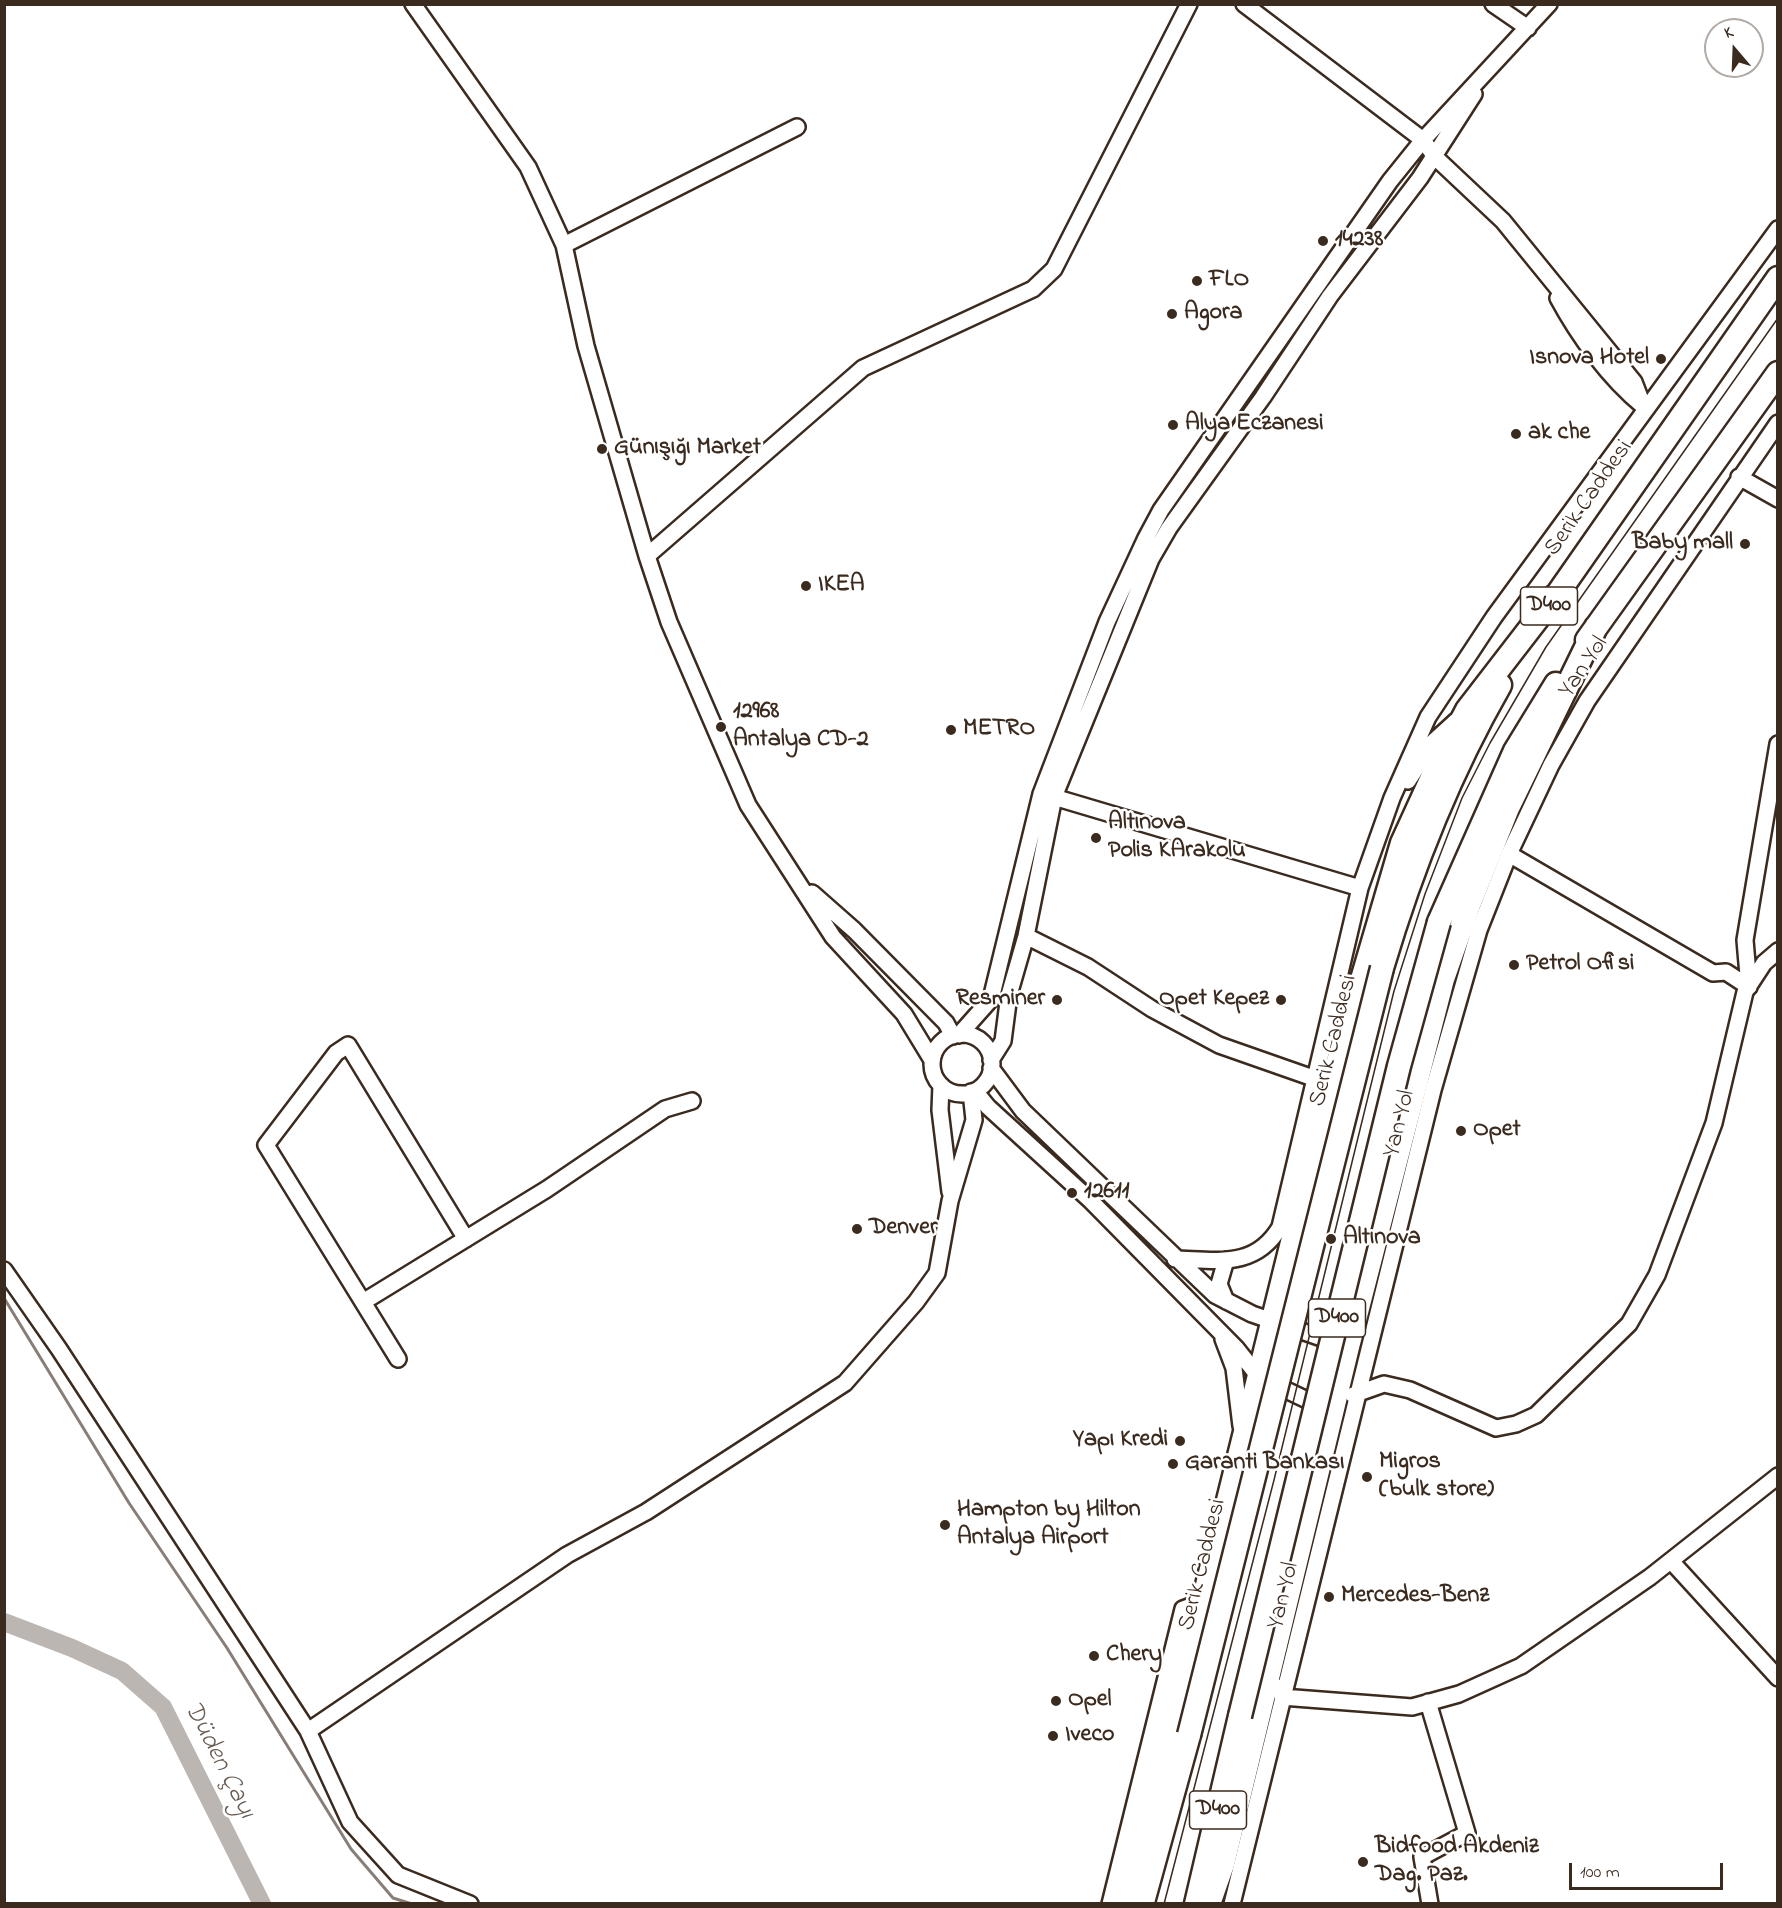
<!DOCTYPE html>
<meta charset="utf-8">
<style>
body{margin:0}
#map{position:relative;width:1782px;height:1908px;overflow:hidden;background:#fff;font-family:"Indie Flower",sans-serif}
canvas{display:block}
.frame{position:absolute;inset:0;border:6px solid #3b2a1e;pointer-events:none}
.north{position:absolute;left:1704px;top:18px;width:60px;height:60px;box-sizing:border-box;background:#fff;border:2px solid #b1aaa5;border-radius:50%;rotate:341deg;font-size:16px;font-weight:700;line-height:24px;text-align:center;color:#3b2a1e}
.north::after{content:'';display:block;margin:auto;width:21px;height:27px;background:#3b2a1e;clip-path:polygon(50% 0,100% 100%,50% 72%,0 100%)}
.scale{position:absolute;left:1569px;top:1863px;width:154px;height:27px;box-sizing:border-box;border:3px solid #3b2a1e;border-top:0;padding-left:8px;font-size:18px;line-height:21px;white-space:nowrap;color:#3b2a1e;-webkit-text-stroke:4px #fff;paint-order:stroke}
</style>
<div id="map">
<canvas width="1782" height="1908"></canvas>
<div class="frame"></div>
<div class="north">K</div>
<div class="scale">100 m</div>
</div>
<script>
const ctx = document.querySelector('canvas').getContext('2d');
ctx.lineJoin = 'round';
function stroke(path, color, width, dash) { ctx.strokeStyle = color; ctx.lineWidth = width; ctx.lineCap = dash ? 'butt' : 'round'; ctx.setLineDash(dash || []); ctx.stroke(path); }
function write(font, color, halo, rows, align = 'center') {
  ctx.font = font + ' "Indie Flower",sans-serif'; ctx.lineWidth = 5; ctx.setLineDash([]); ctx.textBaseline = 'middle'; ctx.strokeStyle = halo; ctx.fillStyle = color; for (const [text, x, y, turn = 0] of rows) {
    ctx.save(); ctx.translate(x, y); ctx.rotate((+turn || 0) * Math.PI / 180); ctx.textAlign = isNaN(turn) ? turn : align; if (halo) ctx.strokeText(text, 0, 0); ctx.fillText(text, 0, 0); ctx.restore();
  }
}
stroke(new Path2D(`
 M4,1298L129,1503L227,1648L351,1849L393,1898L412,1904`), '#887e77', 3);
stroke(new Path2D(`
 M4,1622L72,1648L122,1671L163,1707L262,1904`), '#bcb6b3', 18);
const minor = new Path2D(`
 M413,4L528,167L564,245L586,346L647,556L669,622L748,805L833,937L904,1014L932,1060
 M1244,4L1423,140L1435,157L1503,221L1634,382L1644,408
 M1493,4L1528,28
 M564,245L797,127
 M1558,298C1579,337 1609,378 1643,406
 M1739,477L1778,499
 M647,556L863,368L1033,289L1054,269L1189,4
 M1408,781L1433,742L1456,721
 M1047,795L1360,888
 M1509,854L1713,973L1726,972L1749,987
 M812,893L854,930L946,1023L953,1036
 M1026,936L1088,967L1152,1009L1219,1045L1316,1079
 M1749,987L1745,940L1778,744
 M932 1064a30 30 0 1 1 60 0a30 30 0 1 1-60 0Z
 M959,1035L991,999L1041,794L1107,622L1146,538L1161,510L1390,181L1423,140L1549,4
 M991,1060L1003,1041L1009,995L1026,936L1054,797L1151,559L1169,528L1263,397L1330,296L1420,178L1474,94
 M991,1068L1023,1111L1215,1295L1252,1314L1339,1344
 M941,1085L940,1110L950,1192
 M975,1091L988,1107L1090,1200L1236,1348L1259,1377L1307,1400L1324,1401
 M1175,1259C1217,1260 1255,1269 1280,1227L1360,888L1392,798L1428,717L1494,617L1778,229
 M1226,1260L1219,1284L1226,1301
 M4,1270L59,1349L308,1731L350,1822L398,1875L470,1904
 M363,1302L547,1189L665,1109L692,1101
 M1223,1339L1234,1368L1241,1426
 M398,1359L266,1145L336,1053L348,1045L466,1239
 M1353,1395L1384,1384L1410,1390L1496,1428L1516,1424L1536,1415L1629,1324L1657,1275L1714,1123L1745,992L1764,963L1778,951
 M1671,1561L1778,1678
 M1281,1687L1282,1697L1412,1707L1459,1694L1521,1666L1650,1577L1778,1476
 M1428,1702L1467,1833L1422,1857L1430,1904
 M308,1731L567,1555L646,1512L845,1383L916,1302L937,1273L950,1201L974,1120L971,1092
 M1110,1904L1183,1609L1202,1602
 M1232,1904L1433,1090L1479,930L1509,854L1551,765L1587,701L1778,423`);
const highway = new Path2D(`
 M1547,609L1778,278
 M1587,640L1778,373
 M1439,922L1515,751L1556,684
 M1382,968C1411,870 1449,774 1500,685
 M1143,1902L1189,1735
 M1128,1904L1331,1085L1402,843L1434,773L1467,710L1555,596
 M1196,1904L1240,1716
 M1209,1904L1223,1864L1348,1347L1443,979L1469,905L1508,808L1596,627`);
stroke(minor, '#3b2a1e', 20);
stroke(highway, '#3b2a1e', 27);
stroke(minor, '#fff', 15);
stroke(highway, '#fff', 22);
stroke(new Path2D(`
 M1164,1904L1274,1480L1394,991L1425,894L1462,798L1490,743L1546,647L1778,318`), '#3b2a1e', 1.5);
const highwayBridge = new Path2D(`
 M1240,1716L1399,1066L1439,922
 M1189,1735L1382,968`);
stroke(highwayBridge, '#3b2a1e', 27, []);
stroke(highwayBridge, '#fff', 22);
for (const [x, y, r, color] of [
 [1323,241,6,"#3b2a1e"],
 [1197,281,6,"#3b2a1e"],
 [1172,314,6,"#3b2a1e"],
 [1661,359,6,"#3b2a1e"],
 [1173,425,6,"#3b2a1e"],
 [1516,434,6,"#3b2a1e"],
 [602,449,6,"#3b2a1e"],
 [1745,544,6,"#3b2a1e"],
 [806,586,6,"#3b2a1e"],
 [721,727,6,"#3b2a1e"],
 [951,730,6,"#3b2a1e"],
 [1096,838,6,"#3b2a1e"],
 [1514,965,6,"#3b2a1e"],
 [1057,1000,6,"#3b2a1e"],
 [1281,1000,6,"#3b2a1e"],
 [1461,1131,6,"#3b2a1e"],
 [1072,1193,6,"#3b2a1e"],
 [857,1229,6,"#3b2a1e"],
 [1331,1239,6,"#3b2a1e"],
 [1180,1441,6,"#3b2a1e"],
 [1173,1464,6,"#3b2a1e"],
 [1367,1477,6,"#3b2a1e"],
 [945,1525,6,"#3b2a1e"],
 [1329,1597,6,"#3b2a1e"],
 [1094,1656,6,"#3b2a1e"],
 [1056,1701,6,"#3b2a1e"],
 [1053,1736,6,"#3b2a1e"],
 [1363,1862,6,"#3b2a1e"]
]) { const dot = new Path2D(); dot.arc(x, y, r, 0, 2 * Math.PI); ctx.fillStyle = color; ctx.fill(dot); stroke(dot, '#fff', 2); }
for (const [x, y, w] of [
 [1549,606,57],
 [1337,1318,57],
 [1218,1810,57]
]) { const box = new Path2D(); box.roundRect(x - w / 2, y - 19, w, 38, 4.5); ctx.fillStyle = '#fff'; ctx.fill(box); stroke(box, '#3b2a1e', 1.5); }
write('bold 22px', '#3b2a1e', null, [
 ["D400",1549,606],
 ["D400",1337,1318],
 ["D400",1218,1810]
]);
write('bold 24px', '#3b2a1e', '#fff', [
 ["14238",1335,241],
 ["FLO",1209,281],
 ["Agora",1184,314],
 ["Isnova Hotel",1649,359,"right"],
 ["Alya Eczanesi",1185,425],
 ["ak che",1528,434],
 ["Günışığı Market",614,449],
 ["Baby mall",1733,544,"right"],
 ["IKEA",818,586],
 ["12968",733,713],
 ["Antalya CD-2",733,741],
 ["METRO",963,730],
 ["Altınova",1108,824],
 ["Polis KArakolu",1108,852],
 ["Petrol Ofisi",1526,965],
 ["Resminer",1045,1000,"right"],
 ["Opet Kepez",1269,1000,"right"],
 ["Opet",1473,1131],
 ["12611",1084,1193],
 ["Denver",869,1229],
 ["Altınova",1343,1239],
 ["Yapı Kredi",1168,1441,"right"],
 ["Migros",1379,1463],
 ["(bulk store)",1379,1491],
 ["Garanti Bankası",1185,1464],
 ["Hampton by Hilton",957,1511],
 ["Antalya Airport",957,1539],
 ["Mercedes-Benz",1341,1597],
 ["Chery",1106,1656],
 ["Opel",1068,1701],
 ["Iveco",1065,1736],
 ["Bidfood Akdeniz",1375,1848],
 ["Dag. Paz.",1375,1876]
], 'left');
write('24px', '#3b2a1e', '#fff', [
 ["Serik Caddesi",1590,499,-55],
 ["Yan Yol",1585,668,-56],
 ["Serik Caddesi",1335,1041,-76],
 ["Yan Yol",1401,1124,-76],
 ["Serik Caddesi",1204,1565,-76],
 ["Yan Yol",1285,1596,-76]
]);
write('italic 26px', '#685b52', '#fff', [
 ["Düden Çayı",218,1761,63]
]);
</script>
